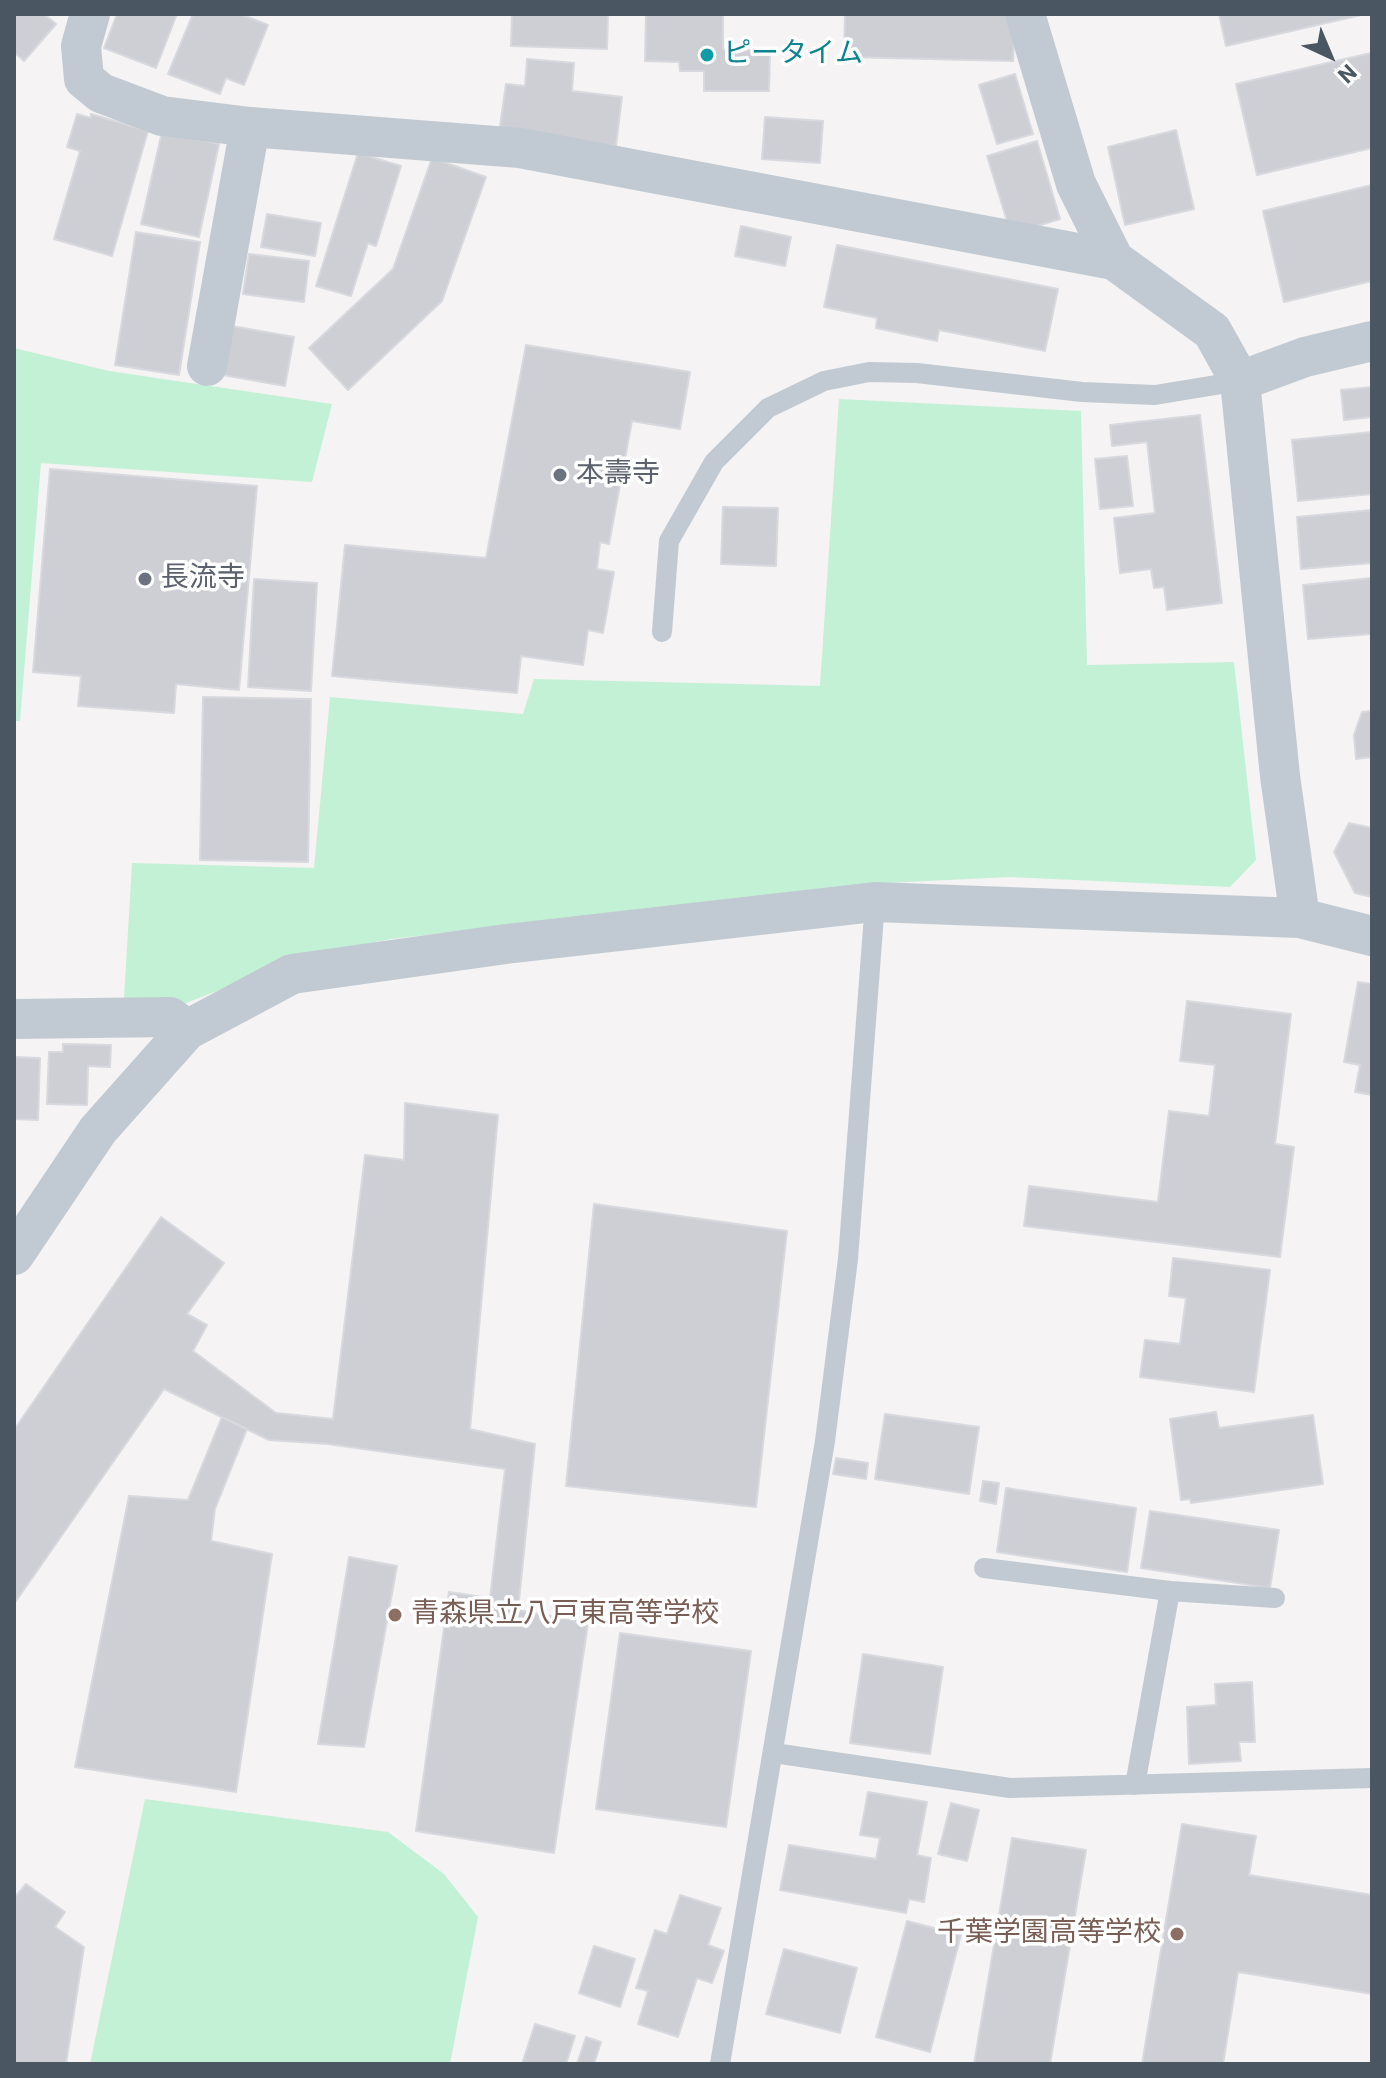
<!DOCTYPE html>
<meta charset="utf-8">
<style>
body{margin:0}
#map{position:relative;width:1386px;height:2078px;overflow:hidden;background:#f5f3f3;font-family:Roboto,sans-serif}
canvas{display:block}
.frame{position:absolute;inset:0;border:16px solid #4a5661;pointer-events:none}
.north{position:absolute;left:1290px;top:16px;width:80px;height:80px;-webkit-text-stroke:6px #fff;paint-order:stroke;rotate:136deg;font-size:22px;font-weight:700;line-height:32px;text-align:center;color:#4a5661}
.north::after{content:'';display:block;margin:auto;width:28px;height:36px;background:#4a5661;clip-path:polygon(50% 0,100% 100%,50% 72%,0 100%)}
</style>
<div id="map">
<canvas width="1386" height="2078"></canvas>
<div class="frame"></div>
<div class="north">N</div>
</div>
<script>
const ctx = document.querySelector('canvas').getContext('2d');
ctx.lineJoin = 'round';
function paint(path, color) { ctx.fillStyle = color; ctx.fill(path, 'evenodd'); }
function stroke(path, color, width, dash) { ctx.strokeStyle = color; ctx.lineWidth = width; ctx.lineCap = dash ? 'butt' : 'round'; ctx.setLineDash(dash || []); ctx.stroke(path); }
function write(font, color, halo, rows, align = 'center') {
  ctx.font = font + ' Roboto,"Noto Sans JP",sans-serif'; ctx.lineWidth = 7; ctx.setLineDash([]); ctx.textBaseline = 'middle'; ctx.strokeStyle = halo; ctx.fillStyle = color; for (const [text, x, y, turn = 0] of rows) {
    ctx.save(); ctx.translate(x, y); ctx.rotate((+turn || 0) * Math.PI / 180); ctx.textAlign = isNaN(turn) ? turn : align; if (halo) ctx.strokeText(text, 0, 0); ctx.fillText(text, 0, 0); ctx.restore();
  }
}
paint(new Path2D(`
 M14,348L109,371L332,404L312,482L41,463L20,721H14Z
 M839,399L1081,411L1087,665L1234,662L1256,860L1230,887L1009,877L866,884L391,939L310,955L186,1003L124,999L132,863L314,868L330,697L523,714L534,679L820,686Z
 M145,1799L388,1832L444,1874L478,1917L450,2064H90Z`), '#c3f1d5');
const building = new Path2D(`
 M14,14H44L56,24L24,61L14,52Z
 M117,14H177L156,68L104,48Z
 M193,14H240L268,25L244,85L226,78L220,94L168,74Z
 M512,14H608L607,49L511,46Z
 M646,14H723V50H770L769,91H704V71H680L679,62L645,61Z
 M845,14H1015L1013,61L844,57Z
 M1219,14H1361V15L1226,46Z
 M1371,53L1372,148L1257,175L1236,84Z
 M527,59L574,63L572,91L622,97L616,146L499,133L506,84L525,86Z
 M1015,74L1033,134L997,144L979,85Z
 M77,114L91,118V114L148,131L112,256L54,239L80,151L67,147Z
 M765,117L823,121L820,163L762,159Z
 M1176,130L1194,209L1125,225L1108,147Z
 M162,132L219,144L199,237L141,224Z
 M1037,141L1060,219L1011,234L987,156Z
 M358,153L401,166L376,246L368,243L351,296L316,286Z
 M432,158L486,177L442,301L348,390L309,348L393,269Z
 M1372,185V281L1284,302L1263,211Z
 M267,214L321,223L315,256L261,247Z
 M741,226L791,237L785,266L735,256Z
 M136,232L200,242L179,375L115,365Z
 M837,245L1058,289L1045,351L939,330L937,341L876,328L877,318L824,307Z
 M249,254L309,261L304,302L243,294Z
 M226,325L294,337L285,386L217,374Z
 M526,345L690,372L680,429L632,421L609,544L600,542L597,569L614,572L603,633L588,630L583,665L521,656L517,693L332,676L345,545L486,558Z
 M1372,387V417L1344,420L1341,390Z
 M1200,415L1222,603L1167,610L1164,587L1154,588L1151,569L1120,573L1114,518L1155,513L1147,442L1112,446L1110,425Z
 M1372,432V494L1298,501L1292,440Z
 M1127,456L1133,506L1100,509L1095,459Z
 M50,469L257,486L239,690L176,684L174,713L78,706L81,676L33,672Z
 M723,507L778,508L776,566L721,564Z
 M1372,510V563L1301,569L1297,517Z
 M1372,578V634L1308,639L1303,585Z
 M254,579L317,583L311,691L248,687Z
 M203,697L311,699L308,862L200,860Z
 M1372,711V757L1356,759L1354,735L1362,712Z
 M1349,823L1372,828V897L1355,893L1334,852Z
 M1358,982L1372,984V1095L1355,1092L1360,1065L1344,1062Z
 M1187,1001L1291,1014L1275,1144L1294,1147L1280,1257L1024,1226L1029,1186L1158,1202L1169,1111L1209,1116L1215,1065L1180,1061Z
 M63,1044L111,1045L110,1067L88,1066L87,1105L47,1104L49,1052H63Z
 M14,1057L40,1058L38,1120L14,1119Z
 M405,1103L498,1115L470,1429L535,1444L518,1610L588,1623L554,1853L416,1831L449,1592L490,1598L505,1469L328,1444L269,1440L164,1389L14,1604V1430L161,1217L224,1263L187,1314L207,1325L193,1351L276,1413L333,1419L365,1155L404,1160Z
 M594,1204L787,1231L756,1507L566,1486Z
 M1173,1258L1270,1270L1254,1392L1140,1377L1145,1340L1180,1344L1186,1298L1169,1296Z
 M1216,1412L1219,1428L1313,1415L1323,1484L1191,1503L1190,1499L1181,1500L1170,1419Z
 M885,1414L979,1427L969,1494L875,1479Z
 M222,1417L247,1429L215,1509L211,1541L272,1554L236,1792L75,1767L129,1496L188,1500Z
 M836,1458L868,1463L866,1479L833,1474Z
 M983,1481L999,1483L996,1504L980,1501Z
 M1006,1488L1136,1508L1127,1572L997,1552Z
 M1150,1511L1279,1530L1270,1588L1141,1568Z
 M349,1557L397,1566L364,1747L318,1744Z
 M620,1633L751,1651L726,1827L596,1809Z
 M863,1654L943,1667L930,1754L850,1743Z
 M1252,1682L1255,1742H1239L1241,1761L1189,1764L1187,1707L1216,1705L1215,1684Z
 M868,1792L927,1802L917,1855L931,1858L924,1902L909,1899L906,1913L780,1890L789,1845L876,1859L880,1838L860,1835Z
 M951,1803L979,1810L967,1861L938,1854Z
 M1182,1824L1256,1836L1249,1875L1372,1895V1994L1238,1972L1223,2064H1142Z
 M1012,1838L1086,1850L1050,2064H974Z
 M26,1884L65,1912L55,1927L84,1947L66,2064H14V1898Z
 M680,1895L721,1908L708,1945L724,1951L712,1983L697,1978L678,2037L638,2024L648,1991L636,1988L655,1930L667,1934Z
 M907,1921L961,1935L930,2052L876,2037Z
 M594,1946L635,1959L620,2007L579,1993Z
 M784,1949L857,1968L840,2033L766,2014Z
 M535,2024L575,2036L566,2064H522Z
 M586,2037L601,2042L594,2064H577Z`);
paint(building, '#cdcfd5');
stroke(building, '#d7d9de', 2);
stroke(new Path2D(`
 M662,632L669,541L714,462L768,408L824,381L869,372L917,373L1082,392L1155,395L1240,381
 M984,1568L1170,1591L1275,1598
 M774,1753L1010,1788L1372,1778
 M1135,1785L1170,1591
 M720,2064L825,1441L848,1259L875,902`), '#c1cad2', 20);
stroke(new Path2D(`
 M90,14L81,46L84,79L101,93L162,116L250,127L520,148L1114,260L1212,331L1240,381L1280,776L1300,918
 M1025,14L1076,184L1114,260
 M207,366L250,127
 M1240,381L1305,357L1372,341
 M14,1019L170,1017L187,1030
 M14,1255L98,1130L187,1030L292,974L506,944L875,902L1300,918L1372,936`), '#c1cad2', 40);
for (const [x, y, r, color] of [
 [707,55,8,"#0f9aa8"],
 [560,475,8,"#6b7280"],
 [145,579,8,"#6b7280"],
 [395,1615,8,"#8d6e63"],
 [1177,1934,8,"#8d6e63"]
]) { const dot = new Path2D(); dot.arc(x, y, r, 0, 2 * Math.PI); ctx.fillStyle = color; ctx.fill(dot); stroke(dot, '#fff', 3); }
write('28px', '#0d838f', '#fff', [
 ["ピータイム",723,55]
], 'left');
write('28px', '#5b616d', '#fff', [
 ["本壽寺",576,475],
 ["長流寺",161,579]
], 'left');
write('28px', '#785e54', '#fff', [
 ["青森県立八戸東高等学校",411,1615],
 ["千葉学園高等学校",1161,1934,"right"]
], 'left');
</script>
